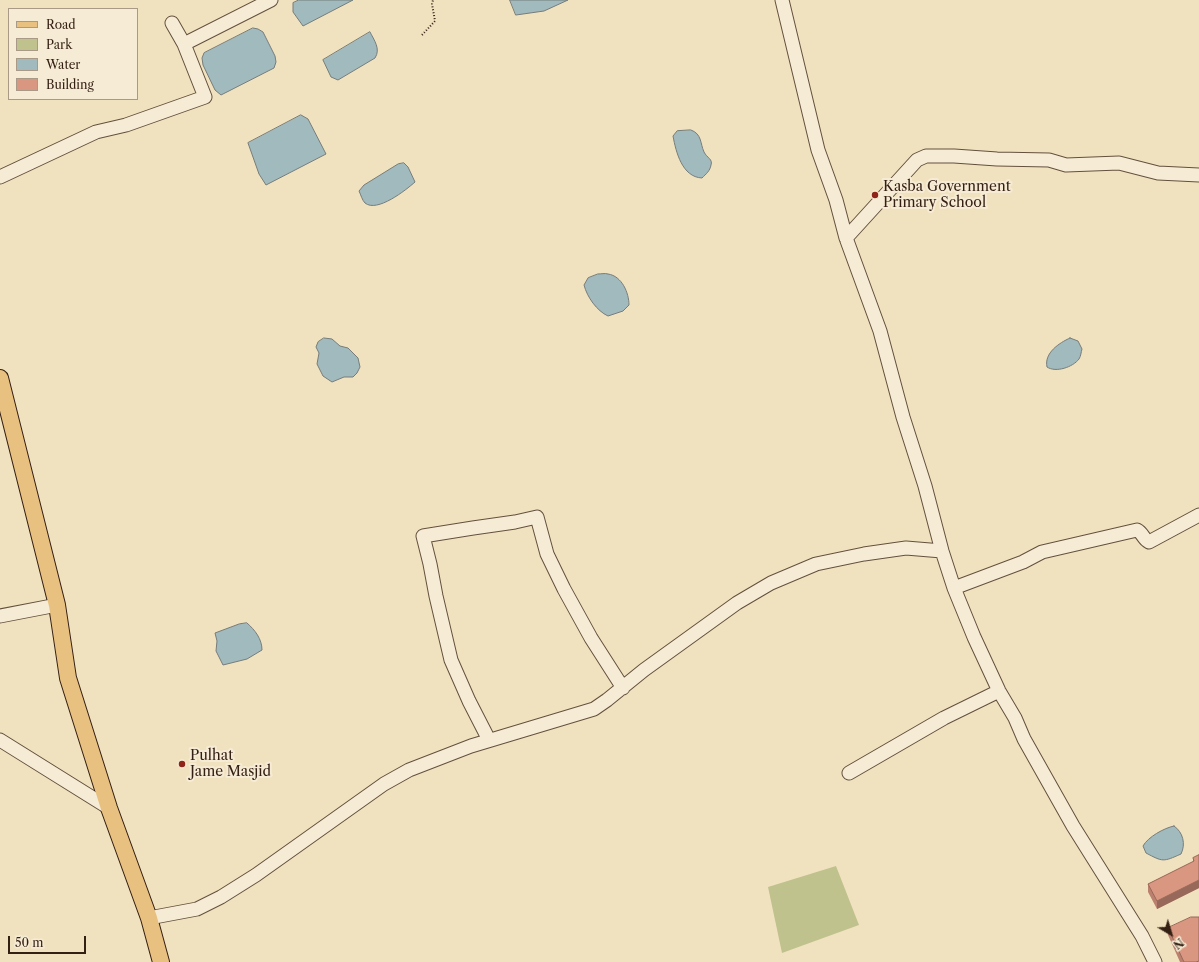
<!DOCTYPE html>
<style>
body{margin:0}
#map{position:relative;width:1199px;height:962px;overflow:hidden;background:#f1e2bf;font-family:"Libre Caslon Text",serif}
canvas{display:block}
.legend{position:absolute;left:8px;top:8px;width:130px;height:92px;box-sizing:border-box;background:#f6ecd5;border:1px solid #a89a87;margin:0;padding:5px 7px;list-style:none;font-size:12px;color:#341f13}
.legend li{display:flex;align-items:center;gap:8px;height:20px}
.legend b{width:20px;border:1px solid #a89a87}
.north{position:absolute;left:1151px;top:914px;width:40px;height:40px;-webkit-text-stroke:3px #f6ecd5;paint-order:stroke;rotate:142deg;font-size:11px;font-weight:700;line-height:16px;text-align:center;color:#341f13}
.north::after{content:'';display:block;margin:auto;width:14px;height:18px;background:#341f13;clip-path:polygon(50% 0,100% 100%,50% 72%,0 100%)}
.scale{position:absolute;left:8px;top:936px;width:78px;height:18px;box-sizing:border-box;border:2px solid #341f13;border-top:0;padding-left:5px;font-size:12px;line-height:14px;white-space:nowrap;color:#341f13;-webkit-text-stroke:3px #f6ecd5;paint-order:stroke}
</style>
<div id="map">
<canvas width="1199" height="962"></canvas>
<ul class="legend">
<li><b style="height:5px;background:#e8c180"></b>Road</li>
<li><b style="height:11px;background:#c0c28e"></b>Park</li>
<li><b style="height:11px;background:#a1babe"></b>Water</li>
<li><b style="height:11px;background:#d99680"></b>Building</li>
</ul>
<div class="north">N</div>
<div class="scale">50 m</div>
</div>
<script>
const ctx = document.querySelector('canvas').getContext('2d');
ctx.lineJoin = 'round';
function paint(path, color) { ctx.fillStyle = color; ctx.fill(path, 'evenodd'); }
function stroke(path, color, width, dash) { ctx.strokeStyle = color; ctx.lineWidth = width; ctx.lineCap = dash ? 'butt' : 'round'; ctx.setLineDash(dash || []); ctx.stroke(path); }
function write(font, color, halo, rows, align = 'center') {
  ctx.font = font + ' "Libre Caslon Text",serif'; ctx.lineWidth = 4; ctx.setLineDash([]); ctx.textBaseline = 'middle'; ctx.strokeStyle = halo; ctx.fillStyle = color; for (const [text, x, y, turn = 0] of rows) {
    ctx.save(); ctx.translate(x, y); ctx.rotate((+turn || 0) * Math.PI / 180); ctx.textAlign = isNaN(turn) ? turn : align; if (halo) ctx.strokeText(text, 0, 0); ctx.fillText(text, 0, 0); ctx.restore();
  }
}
paint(new Path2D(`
 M836,866L859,925L782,953L768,887Z`), '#c0c28e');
const water = new Path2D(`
 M299,0H353L303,26L293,12V3Z
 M510,0H568L544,11L516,15Z
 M253,28L258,29L263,32L275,56L276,62L274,68L221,95L215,90L203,65L202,58L204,53Z
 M370,32C374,40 381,49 375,58L338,80L331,77L323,60Z
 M301,115L308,119L326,154L266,185L259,174L248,143Z
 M691,130C702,134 700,143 704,152C707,158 713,159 711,165C710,171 706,174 702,178C682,177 676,152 673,136L677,131Z
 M404,163L408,167L415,182C406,190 377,213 365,203C362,200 361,195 359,191L364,185L398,164Z
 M598,274C601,274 605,273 608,274C622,276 629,293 629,305L623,311L608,316C597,311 587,297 584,285L588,278Z
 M324,338L332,339L340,346L348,348L358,358L360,367L357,373L353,377H344L332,382L323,376L317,364L319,353L316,347L318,342Z
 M1070,338L1078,341L1082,349C1081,352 1081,356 1079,359C1073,367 1056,373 1047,367C1044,353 1059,343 1070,338Z
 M247,623C255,630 262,639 262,650L247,659L223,665L216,651L217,641L215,633L239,624Z
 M1174,826C1183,832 1186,844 1181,854C1163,862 1163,862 1146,853L1143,846C1148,837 1164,828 1174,826Z`);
paint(water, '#a1babe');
stroke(water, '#757c7a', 1);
const minor = new Path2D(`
 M782,0L818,150L836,200L846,238L880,331L903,417L925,486L942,551L954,588L974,637L999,691L1015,718L1024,739L1073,826L1142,936L1155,962
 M172,23L184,44
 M0,177L96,132L126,125L205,97L184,44L271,0
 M846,238L917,160L926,156H954L997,159L1049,160L1066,165L1119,163L1158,173L1199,175
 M954,588L1023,562L1042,552L1137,530C1143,533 1143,539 1149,542L1199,515
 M0,616L57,605
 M0,740L109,808
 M489,740L469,701L451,660L436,596L430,564L423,536L473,528L515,522L537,517L547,554L564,589L591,638L623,688
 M849,773L944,718L999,691
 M149,918L197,909L221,897L256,875L384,784L409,770L471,746L594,709L607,700L644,670L737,603L771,583L816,564L864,554L906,548L942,551`);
const major = new Path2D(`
 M0,378L57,605L68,678L109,808L149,918L161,962`);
stroke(minor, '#63503e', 15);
stroke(major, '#341f13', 18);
stroke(new Path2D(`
 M422,35L435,21L432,4L433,0`), '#341f13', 2, [1, 2]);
stroke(minor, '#f6ecd5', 13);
stroke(major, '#e8c180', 16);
paint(new Path2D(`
 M1199,855V888L1157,909L1148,892V884L1193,862V858Z
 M1168,928L1199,962H1180L1168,935Z`), '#bb816e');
paint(new Path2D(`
 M1199,880V888L1157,909V901Z`), '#98695a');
const building = new Path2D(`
 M1199,855V880L1157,901L1148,884L1194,861L1193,858Z
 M1191,917H1199V961L1196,962H1184L1168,928Z`);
paint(building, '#d99680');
stroke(building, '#98695a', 1);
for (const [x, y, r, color] of [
 [875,195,4,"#8f2418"],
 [182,764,4,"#8f2418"]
]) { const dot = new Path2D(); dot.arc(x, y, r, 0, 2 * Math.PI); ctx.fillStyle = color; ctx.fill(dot); stroke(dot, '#f6ecd5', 1.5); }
write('14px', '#341f13', '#f6ecd5', [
 ["Kasba Government",883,187],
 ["Primary School",883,203],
 ["Pulhat",190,756],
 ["Jame Masjid",190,772]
], 'left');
</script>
